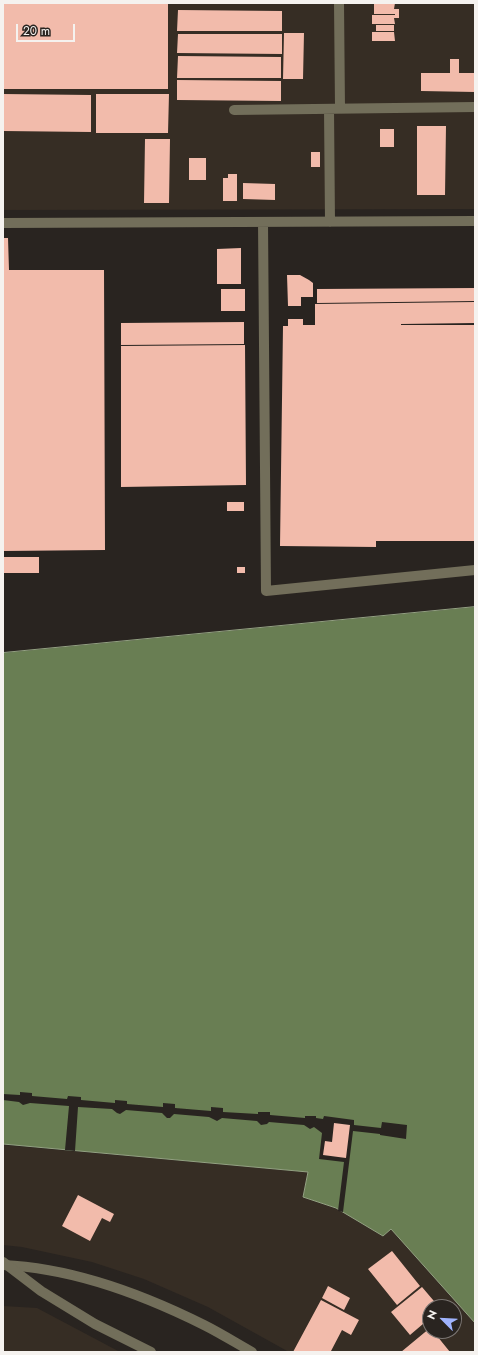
<!DOCTYPE html>
<style>
body{margin:0}
#map{position:relative;width:478px;height:1355px;overflow:hidden;background:#292420;font-family:Jost,sans-serif}
canvas{display:block}
.frame{position:absolute;inset:0;border:4px solid #f5f2ef;pointer-events:none}
.north{position:absolute;left:422px;top:1299px;width:40px;height:40px;box-sizing:border-box;background:#292420;border:1px solid #7b7673;border-radius:50%;rotate:294deg;font-size:11px;font-weight:700;line-height:16px;text-align:center;color:#f5f2ef}
.north::after{content:'';display:block;margin:auto;width:14px;height:18px;background:#9fb3fd;clip-path:polygon(50% 0,100% 100%,50% 72%,0 100%)}
.scale{position:absolute;left:16px;top:24px;width:59px;height:18px;box-sizing:border-box;border:2px solid #f5f2ef;border-top:0;padding-left:5px;font-size:12px;line-height:14px;white-space:nowrap;color:#f5f2ef;-webkit-text-stroke:3px #292420;paint-order:stroke}
</style>
<div id="map">
<canvas width="478" height="1355"></canvas>
<div class="frame"></div>
<div class="north">N</div>
<div class="scale">20 m</div>
</div>
<script>
const ctx = document.querySelector('canvas').getContext('2d');
ctx.lineJoin = 'round';
function paint(path, color) { ctx.fillStyle = color; ctx.fill(path, 'evenodd'); }
function stroke(path, color, width, dash) { ctx.strokeStyle = color; ctx.lineWidth = width; ctx.lineCap = dash ? 'butt' : 'round'; ctx.setLineDash(dash || []); ctx.stroke(path); }
paint(new Path2D(`
 M3,3H475V209L3,210Z
 M3,1145L308,1172L303,1197L336,1208L383,1236L391,1229L475,1323V1352H289L208,1307L144,1279L92,1262L22,1247L3,1245ZM430,1307H454V1331H430Z
 M3,1306L37,1308L120,1352H3Z`), '#362d24');
const water = new Path2D(`
 M475,607V1323L391,1229L383,1236L336,1208L303,1197L308,1172L3,1144V653Z`);
paint(water, '#697e53');
stroke(water, '#93a182', 1);
paint(new Path2D(`
 M20,1092L32,1093V1096L67,1099L68,1096L81,1097V1100L115,1103V1100L127,1101V1104L163,1107V1103L175,1104V1108L211,1111V1107L223,1108V1112L258,1114V1112H270V1115L305,1118V1116H316V1118L323,1119L324,1116L354,1120V1125L381,1128L382,1122L407,1125L406,1139L380,1135V1134L353,1131L343,1212L338,1211L344,1162L319,1159L322,1133L314,1127L310,1129L304,1125L269,1122L267,1124L261,1125L257,1121L222,1118L217,1121L209,1117L174,1114L170,1118H167L162,1113L126,1110L120,1114L117,1113L112,1109L78,1107L75,1151L65,1150L69,1106L30,1103L23,1105L19,1102L3,1100V1094L20,1095Z`), '#292420');
paint(new Path2D(`
 M3,3H168V89H3Z
 M374,3H395L394,9H399V18H394L395,24H372V15H395V14H374Z
 M178,10L282,11V31H177Z
 M376,25H394V31H376Z
 M372,32H394L395,41H372Z
 M284,33H304L303,79H283Z
 M178,34H282V54L177,53Z
 M178,56L281,57V78H177Z
 M450,59H459V73H475V92L421,91V73H450Z
 M177,80L281,81V101L177,100Z
 M3,94L91,95V132L3,131Z
 M96,94H169L168,133H96Z
 M417,126H446L445,195H417Z
 M380,129H394V147H380Z
 M145,139H170L169,203H144Z
 M311,152H320V167H311Z
 M189,158H206V180H189Z
 M228,174H237V201H223V178H228Z
 M243,183L275,184V200L243,199Z
 M3,238H8L9,270H104L105,550L3,551Z
 M241,248V284H217V249Z
 M287,275H300L309,280L313,283V297H301V306H288Z
 M475,288V301L317,303V289Z
 M221,289H245V311H221Z
 M475,302V323L401,324V325H475V541H376V547L280,546L283,326H288V319H303V325H315V304Z
 M244,322V344L121,345V323Z
 M245,345L246,485L121,487V346Z
 M227,502H244V511H227Z
 M3,557H39V573H3Z
 M237,567H245V573H237Z
 M334,1123L350,1125L346,1158L323,1155L325,1141L332,1142Z
 M78,1195L114,1214L110,1222L102,1218L90,1241L62,1226Z
 M392,1251L420,1286L397,1305L368,1269Z
 M328,1286L350,1298L344,1310L322,1298Z
 M422,1287L439,1307H430V1318L410,1335L391,1312Z
 M321,1300L359,1320L351,1335L342,1330L331,1351L334,1352H293Z
 M430,1328V1331H433L450,1352H401Z`), '#f2bbab');
stroke(new Path2D(`
 M339,3L340,108
 M329,109L330,222
 M234,110L475,107
 M263,222L266,591L475,570
 M3,223L475,221
 M3,1265C73,1268 142,1294 204,1325C220,1333 236,1343 252,1352`), '#726e5a', 10);
stroke(new Path2D(`
 M3,1262L41,1291L95,1324L151,1352`), '#726e5a', 10);
</script>
